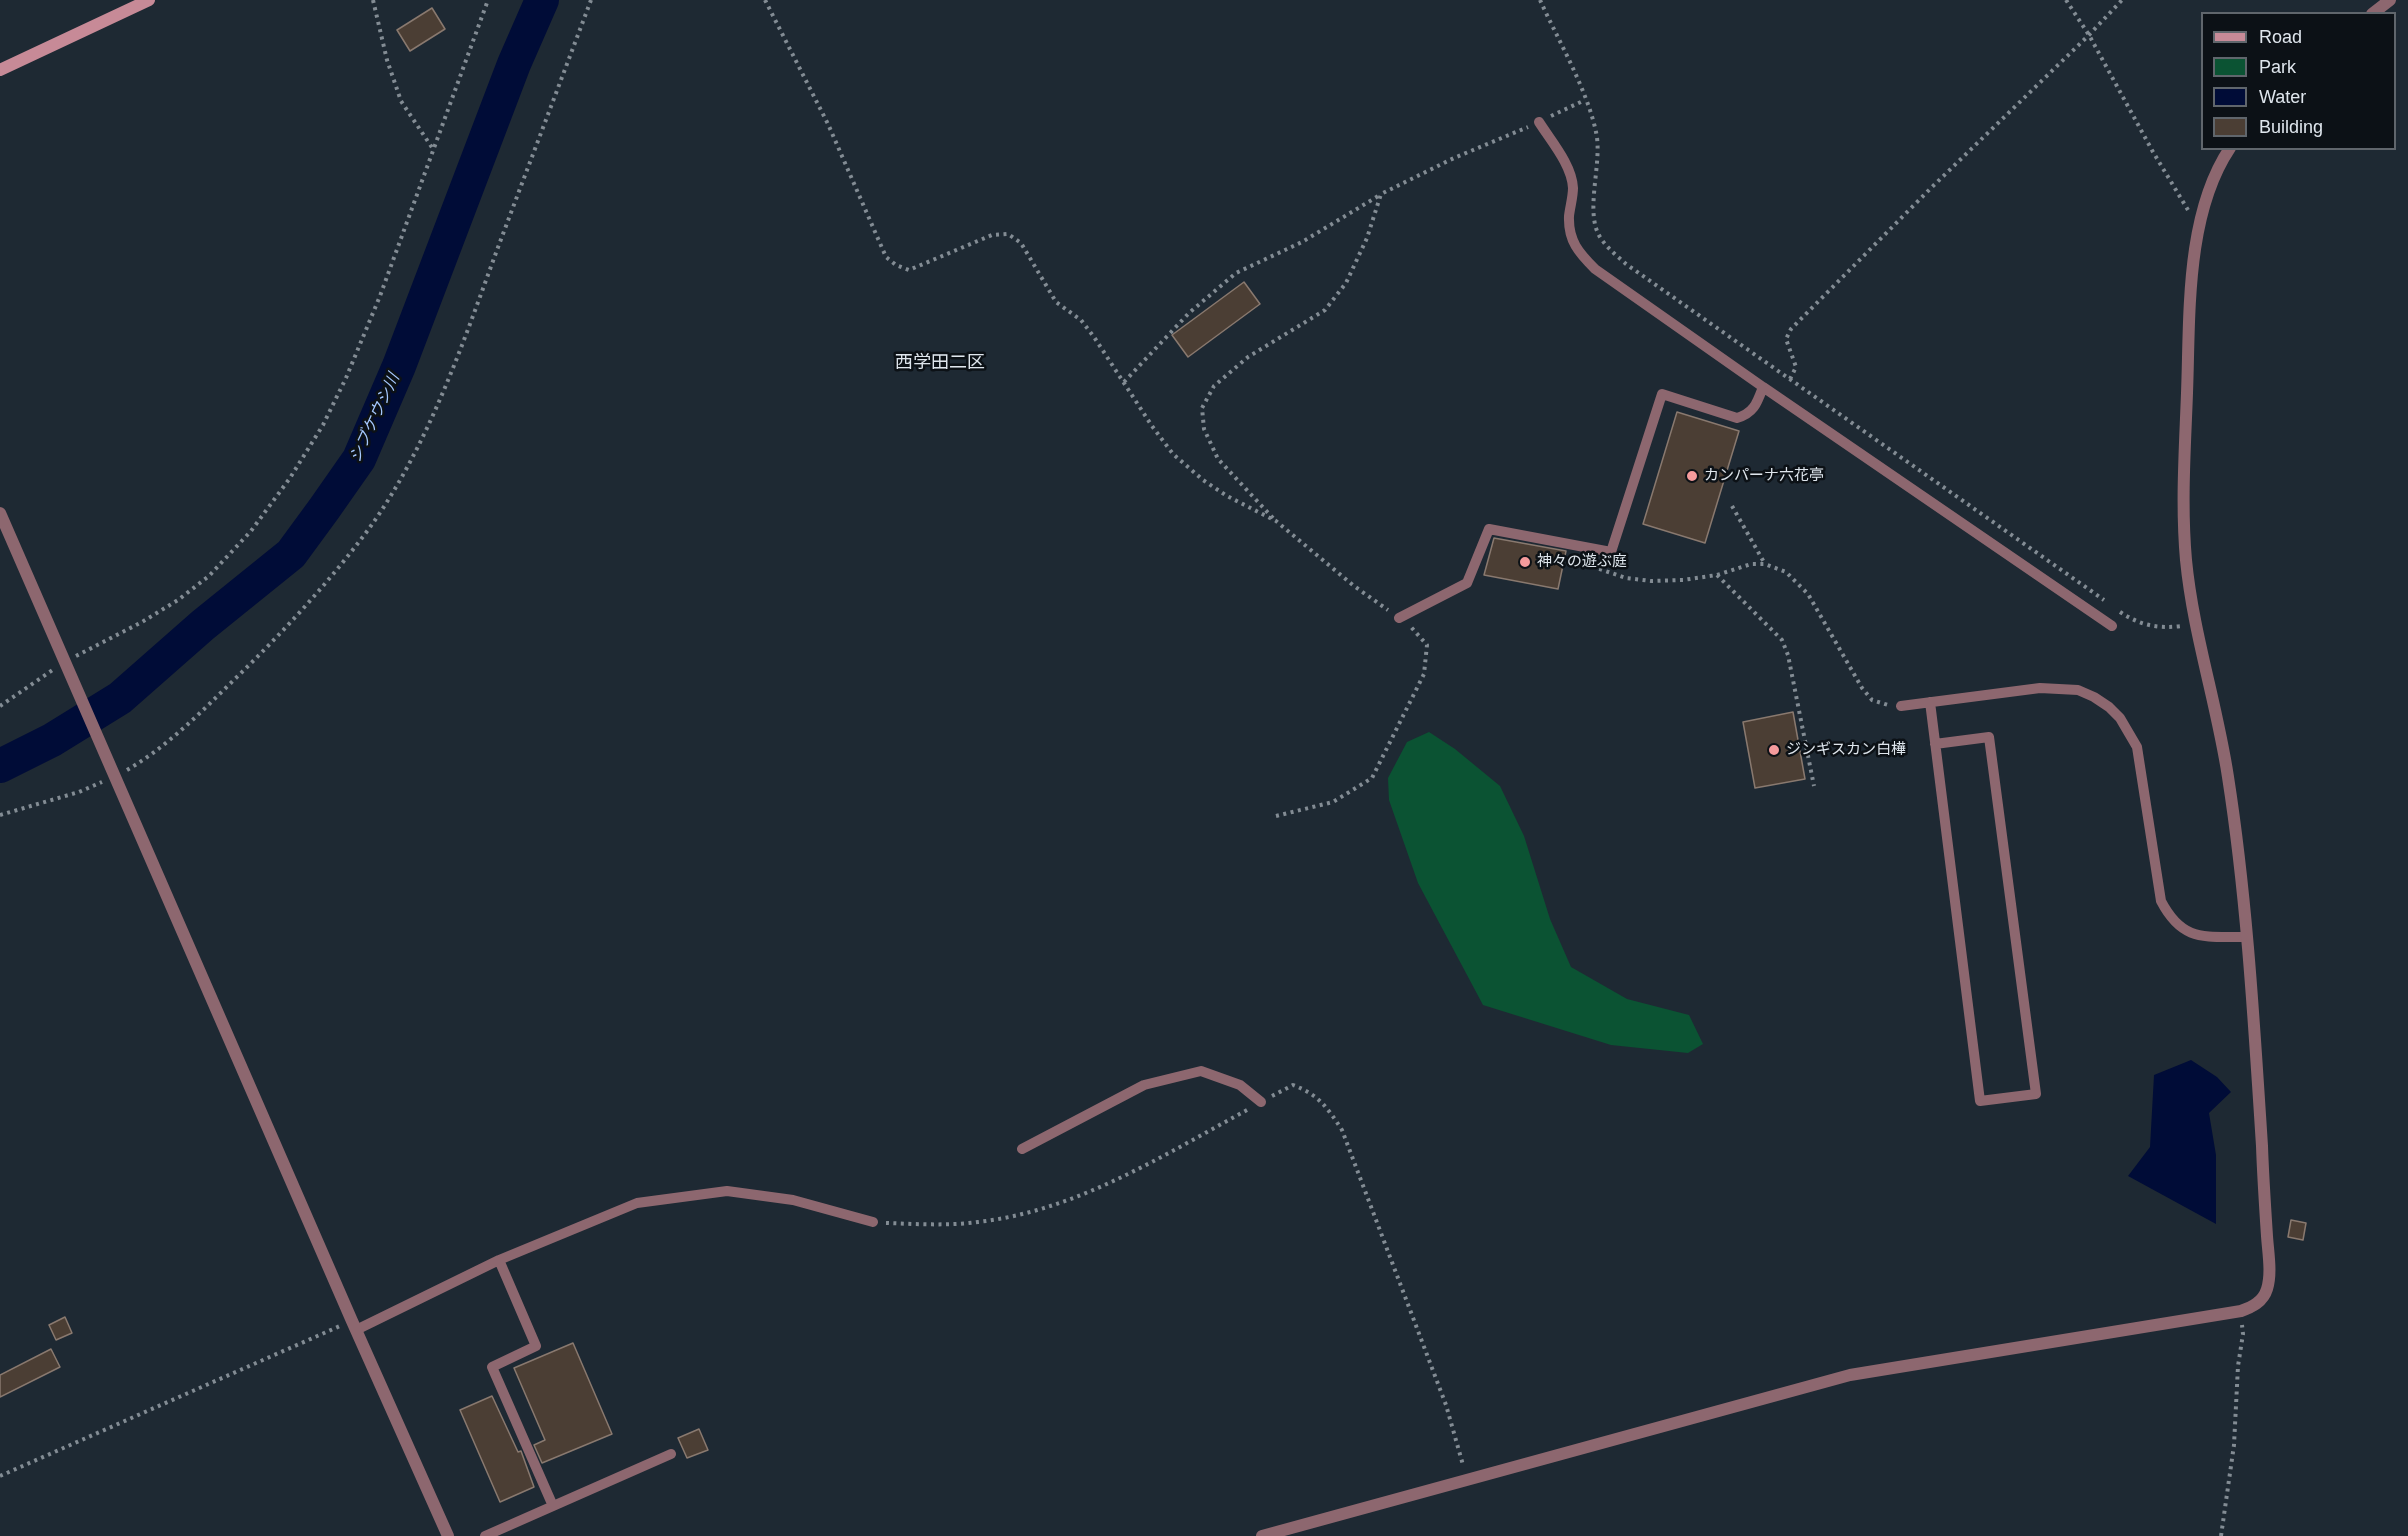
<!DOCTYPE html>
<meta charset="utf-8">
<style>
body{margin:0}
#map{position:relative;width:2408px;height:1536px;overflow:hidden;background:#1e2933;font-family:Helvetica,sans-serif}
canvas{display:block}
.legend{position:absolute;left:2201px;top:12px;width:195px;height:138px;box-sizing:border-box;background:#0c1116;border:2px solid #60666c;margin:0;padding:8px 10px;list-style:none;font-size:18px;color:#dfe6ed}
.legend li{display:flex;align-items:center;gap:12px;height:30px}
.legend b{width:30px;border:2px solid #60666c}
</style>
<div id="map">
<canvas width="2408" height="1536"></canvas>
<ul class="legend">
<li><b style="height:8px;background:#c78a97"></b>Road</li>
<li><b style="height:16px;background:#0b5333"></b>Park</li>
<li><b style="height:16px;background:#000c37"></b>Water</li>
<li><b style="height:16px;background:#4b3e34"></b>Building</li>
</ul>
</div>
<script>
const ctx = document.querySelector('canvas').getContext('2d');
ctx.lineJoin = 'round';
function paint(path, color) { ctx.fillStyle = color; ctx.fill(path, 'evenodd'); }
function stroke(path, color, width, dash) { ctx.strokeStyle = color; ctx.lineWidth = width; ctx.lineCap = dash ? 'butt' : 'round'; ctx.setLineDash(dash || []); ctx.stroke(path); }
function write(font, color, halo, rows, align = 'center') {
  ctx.font = font + ' Helvetica,"Noto Sans JP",sans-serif'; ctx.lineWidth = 5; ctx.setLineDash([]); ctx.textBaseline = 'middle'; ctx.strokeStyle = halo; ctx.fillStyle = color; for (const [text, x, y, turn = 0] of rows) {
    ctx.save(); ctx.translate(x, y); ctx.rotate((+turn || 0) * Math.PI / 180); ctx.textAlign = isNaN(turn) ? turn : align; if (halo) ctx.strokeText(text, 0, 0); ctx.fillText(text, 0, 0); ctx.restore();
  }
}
paint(new Path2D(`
 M1429,732L1455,749L1500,786L1524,836L1550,919L1571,967L1627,999L1689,1015L1703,1044L1688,1053L1611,1045L1483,1005L1418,883L1389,800L1388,778L1407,742Z`), '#0b5333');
paint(new Path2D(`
 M2191,1060L2217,1077L2231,1092L2209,1113L2216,1155V1224L2128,1176L2150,1147L2154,1075Z`), '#000c37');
stroke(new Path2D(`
 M0,766L52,740L120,698L203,625L291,554L324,509L359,459L399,366L514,64L542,0`), '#000c37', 34);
const building = new Path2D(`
 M432,8L445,29L410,51L397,30Z
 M1244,282L1260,304L1188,357L1172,335Z
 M1677,412L1739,431L1705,543L1643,524Z
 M1494,538L1566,551L1558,589L1484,575Z
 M1793,712L1805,779L1755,788L1743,722Z
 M2291,1220L2306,1223L2303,1240L2288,1237Z
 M65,1317L72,1333L56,1340L49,1325Z
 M573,1343L612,1434L542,1463L534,1445L545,1440L514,1368Z
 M51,1349L60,1367L0,1397V1375Z
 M492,1396L518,1452L521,1451L534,1487L500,1502L460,1410Z
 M699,1429L708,1450L687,1458L678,1438Z`);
paint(building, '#4b3e34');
stroke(building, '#89796f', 1.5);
stroke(new Path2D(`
 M373,0L387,60L401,101L433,149
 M765,0L828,124L886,257L896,265L909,270L992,235L1008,234L1021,243L1056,302L1081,320L1094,337L1152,426L1173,454L1203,480L1227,496L1276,521L1354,586L1388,610
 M1540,0C1558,40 1587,89 1596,132C1603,163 1584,211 1600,237C1607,248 1617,256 1626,264L2104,600
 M2066,0L2089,35L2153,152L2188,210
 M1551,116L1585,100
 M1790,379L1796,367L1786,339L1791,329L1931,188L2089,35L2122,0
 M1124,382L1189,313L1236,273L1302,242L1380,195
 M1732,506L1765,564
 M1273,518L1218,459L1204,429L1202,408L1214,386L1248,357L1325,310L1346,283L1367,238L1381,194L1454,158L1528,127
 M1585,564L1626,578L1651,581L1683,580L1717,575L1751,564H1765L1786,572L1808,594L1862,688L1872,700L1888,705
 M1717,575L1782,640L1788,655L1814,786
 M2120,612C2140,625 2157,629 2181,626
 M76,656L142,622L178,600L209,576L251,531L290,478L323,425L346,378L380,296L488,0
 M0,706L54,669
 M127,770C170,745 205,708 240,674C285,630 330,581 368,530C428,447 462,346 497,250C528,167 560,83 591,0
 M0,815L79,792L102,782
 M1276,816L1333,802L1372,778L1424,674L1427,645L1411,627
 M1272,1096L1293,1085C1319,1095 1327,1107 1342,1130L1446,1405L1463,1465
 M886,1223C916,1224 948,1226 978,1222C1076,1211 1162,1156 1247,1110
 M0,1476L340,1326
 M2221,1536L2234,1445L2238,1366L2243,1334L2242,1325`), '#838c94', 4, [3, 4.5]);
stroke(new Path2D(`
 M1763,387L2112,626
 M1399,618L1467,583L1489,529L1611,552L1662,394L1737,418C1754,413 1757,403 1763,387L1595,269C1579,253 1568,241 1569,216C1570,207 1573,197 1573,188C1572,165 1551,141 1539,122
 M1930,702C1946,835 1964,968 1980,1101L2036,1094L1989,737L1935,744
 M1901,706L2040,688L2078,690L2094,697L2109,707L2120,718L2137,747L2161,901C2183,943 2205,936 2247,937
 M1022,1149L1144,1085L1201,1071L1240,1085L1261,1102
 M499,1260L536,1346L492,1367L553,1506
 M356,1330L499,1260L637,1203L727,1191L793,1200L873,1222
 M485,1536L671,1454`), '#8d676f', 10);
stroke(new Path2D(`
 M2372,14L2390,0
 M0,513L352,1321L448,1536
 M1262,1536L1850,1375L2241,1311C2252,1307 2263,1302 2267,1289C2272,1273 2268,1252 2267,1236C2265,1206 2263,1176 2262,1146C2254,1023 2247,899 2228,777C2217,704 2193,633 2186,560C2181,504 2185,449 2187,393C2190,316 2185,215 2230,148`), '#8d676f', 12);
stroke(new Path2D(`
 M0,70L149,0`), '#c78a97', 12);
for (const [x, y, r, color] of [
 [1692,476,6,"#f59b9c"],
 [1525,562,6,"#f59b9c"],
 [1774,750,6,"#f59b9c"]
]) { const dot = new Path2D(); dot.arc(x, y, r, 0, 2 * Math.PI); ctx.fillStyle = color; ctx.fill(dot); stroke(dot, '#0c1116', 2); }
write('15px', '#dfe6ed', '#0c1116', [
 ["カンパーナ六花亭",1704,476],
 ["神々の遊ぶ庭",1537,562],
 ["ジンギスカン白樺",1786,750]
], 'left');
write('italic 16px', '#a6c9ff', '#0c1116', [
 ["シブケウシ川",375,418,-65]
]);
write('18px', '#dfe6ed', '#0c1116', [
 ["西学田二区",940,363]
]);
</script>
